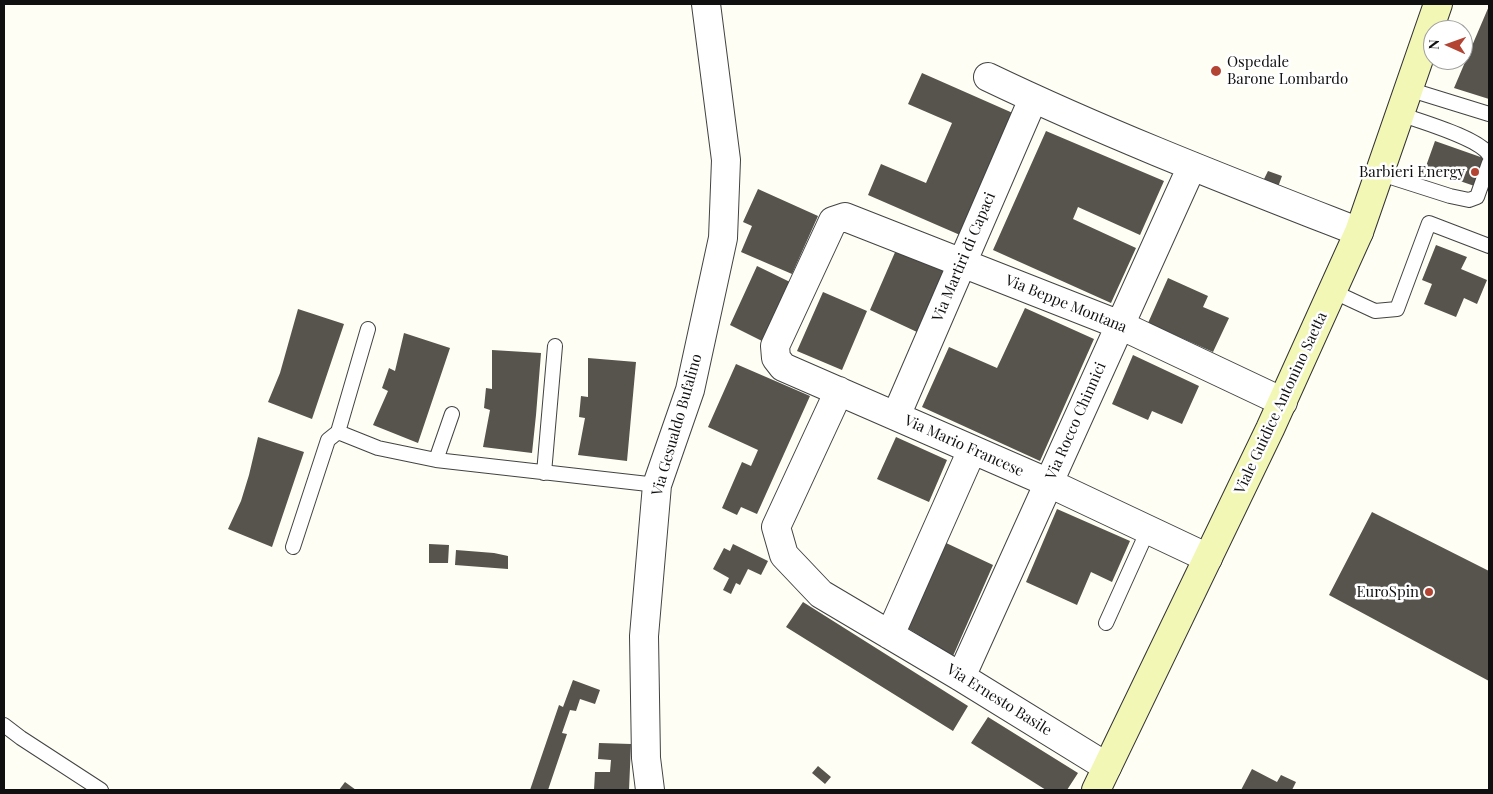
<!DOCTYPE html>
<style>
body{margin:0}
#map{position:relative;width:1493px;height:794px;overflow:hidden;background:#fefef4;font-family:"Playfair Display",serif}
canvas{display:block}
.frame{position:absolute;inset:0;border:5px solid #101010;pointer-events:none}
.north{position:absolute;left:1423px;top:20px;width:50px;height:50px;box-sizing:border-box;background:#fff;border:1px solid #9f9f9f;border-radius:50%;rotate:272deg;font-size:14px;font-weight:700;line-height:20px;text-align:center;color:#101010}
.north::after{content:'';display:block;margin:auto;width:18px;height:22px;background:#b34434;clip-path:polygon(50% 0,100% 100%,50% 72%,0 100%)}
</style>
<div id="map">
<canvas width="1493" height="794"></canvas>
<div class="frame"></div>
<div class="north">N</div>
</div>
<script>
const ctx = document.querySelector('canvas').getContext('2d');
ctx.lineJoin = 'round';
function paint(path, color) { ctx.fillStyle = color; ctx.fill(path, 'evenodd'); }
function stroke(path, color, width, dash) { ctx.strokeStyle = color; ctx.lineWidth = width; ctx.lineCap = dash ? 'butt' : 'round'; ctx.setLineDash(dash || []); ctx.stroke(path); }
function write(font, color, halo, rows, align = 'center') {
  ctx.font = font + ' "Playfair Display",serif'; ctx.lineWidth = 5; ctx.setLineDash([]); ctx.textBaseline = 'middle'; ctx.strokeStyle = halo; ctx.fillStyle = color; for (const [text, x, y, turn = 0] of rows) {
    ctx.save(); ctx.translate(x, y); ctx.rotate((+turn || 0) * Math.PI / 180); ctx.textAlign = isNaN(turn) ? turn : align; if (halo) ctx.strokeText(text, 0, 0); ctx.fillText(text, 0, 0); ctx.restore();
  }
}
paint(new Path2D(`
 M1489,6V99L1454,88Z
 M922,73L1015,114L960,235L868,195L881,164L926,183L952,123L908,104Z
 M1046,131L1164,181L1140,235L1078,207L1073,219L1136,248L1111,303L993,250Z
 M1435,141L1489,160V191L1425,169Z
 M1268,171L1282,176L1278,187L1263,181Z
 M758,189L818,216L792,274L741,252L752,226L743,222Z
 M1436,245L1467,257L1461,269L1487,280L1477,304L1464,298L1456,317L1424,304L1432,284L1422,280Z
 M896,250L944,270L917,332L870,310Z
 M757,266L790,282L762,341L730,325Z
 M1168,278L1208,296L1203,307L1229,318L1213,352L1148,323Z
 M823,292L867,311L842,370L797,351Z
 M1025,308L1094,339L1040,461L922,407L949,347L997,368Z
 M298,309L344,324L312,419L268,402L280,373Z
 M404,333L450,348L418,443L373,425L388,391L382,388L389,368L395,371Z
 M492,350L541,353L536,415L532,453L483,447L490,410L484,408L486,388L492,389Z
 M1133,355L1199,386L1182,424L1152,411L1148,420L1112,404Z
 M588,358L636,362L627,461L578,455L585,418L579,417L581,396L588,397Z
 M736,364L810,396L757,514L741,507L737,515L722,508L742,462L751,466L758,450L708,427Z
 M258,437L304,452L272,547L228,529L241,501L249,475Z
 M896,437L947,460L929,502L877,479Z
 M1057,509L1130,541L1112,582L1091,572L1077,605L1026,582Z
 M1372,512L1489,571V681L1329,595Z
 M944,542L993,565L953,656L906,627Z
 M429,544L449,545L448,563H429Z
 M733,544L768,561L761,575L748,569L740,585L736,583L731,594L723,590L729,578L713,569L724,548L730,551Z
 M456,550L494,553L508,556V569L455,565Z
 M803,602L968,706L953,731L786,627Z
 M573,680L600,690L595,704L580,699L576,711L570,710L562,733L567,734L548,790H530L559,705L563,707Z
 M988,717L1078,773L1067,790H1046L971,743Z
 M599,743L631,744L629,790H594L595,772H610L611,760L598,759Z
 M818,766L831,777L825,784L812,773Z
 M1252,769L1277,782L1281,775L1296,782L1292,790L1283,789L1282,790H1241Z
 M345,782L356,790H339Z`), '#57534d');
const lane = new Path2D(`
 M1408,89L1489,114
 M1400,114C1419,121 1480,138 1489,155
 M1378,173L1450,196L1469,200L1477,197L1489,163
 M1332,291L1375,311L1397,309L1429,223L1489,246
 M338,432L378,448L436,460L657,485
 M436,460L452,414
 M544,473L555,346
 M293,547L328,440L338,432L368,329
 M1106,623L1148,530
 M4,725L21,738L101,790`);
const street = new Path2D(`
 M988,77C1109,135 1234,183 1359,232
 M839,391L776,527L784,555L821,594L961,677L1107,767
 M896,416L1033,99
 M1208,558L1049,483L783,367L776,358L775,346L833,221L845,217L1120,325L1283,402
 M890,635L972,450
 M961,677L1192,166
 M650,790L646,758L644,636L657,485L690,390L723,238L726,160L706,4`);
const secondary = new Path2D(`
 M1096,790L1270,429L1359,232L1438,4`);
stroke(lane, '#434343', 16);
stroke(street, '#434343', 30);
stroke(secondary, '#323232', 30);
stroke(lane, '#fff', 14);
stroke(street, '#fff', 28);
stroke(secondary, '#f3f7b5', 28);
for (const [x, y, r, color] of [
 [1216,71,6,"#b34434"],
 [1475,172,5,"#b34434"],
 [1429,592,5,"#b34434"]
]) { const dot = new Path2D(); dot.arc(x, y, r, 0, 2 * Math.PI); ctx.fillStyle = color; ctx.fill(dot); stroke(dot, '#fff', 2); }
write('15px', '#101010', '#fff', [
 ["Ospedale",1227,62,"left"],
 ["Barone Lombardo",1227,79,"left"],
 ["Barbieri Energy",1465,172],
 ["EuroSpin",1419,592]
], 'right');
write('15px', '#101010', '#fff', [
 ["Via Martiri di Capaci",964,257,-67],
 ["Via Beppe Montana",1066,304,22],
 ["Viale Guidice Antonino Saetta",1281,403,-65],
 ["Via Rocco Chinnici",1076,421,-66],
 ["Via Gesualdo Bufalino",677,425,-74],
 ["Via Mario Francese",964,446,24],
 ["Via Ernesto Basile",999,700,32]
]);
</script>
